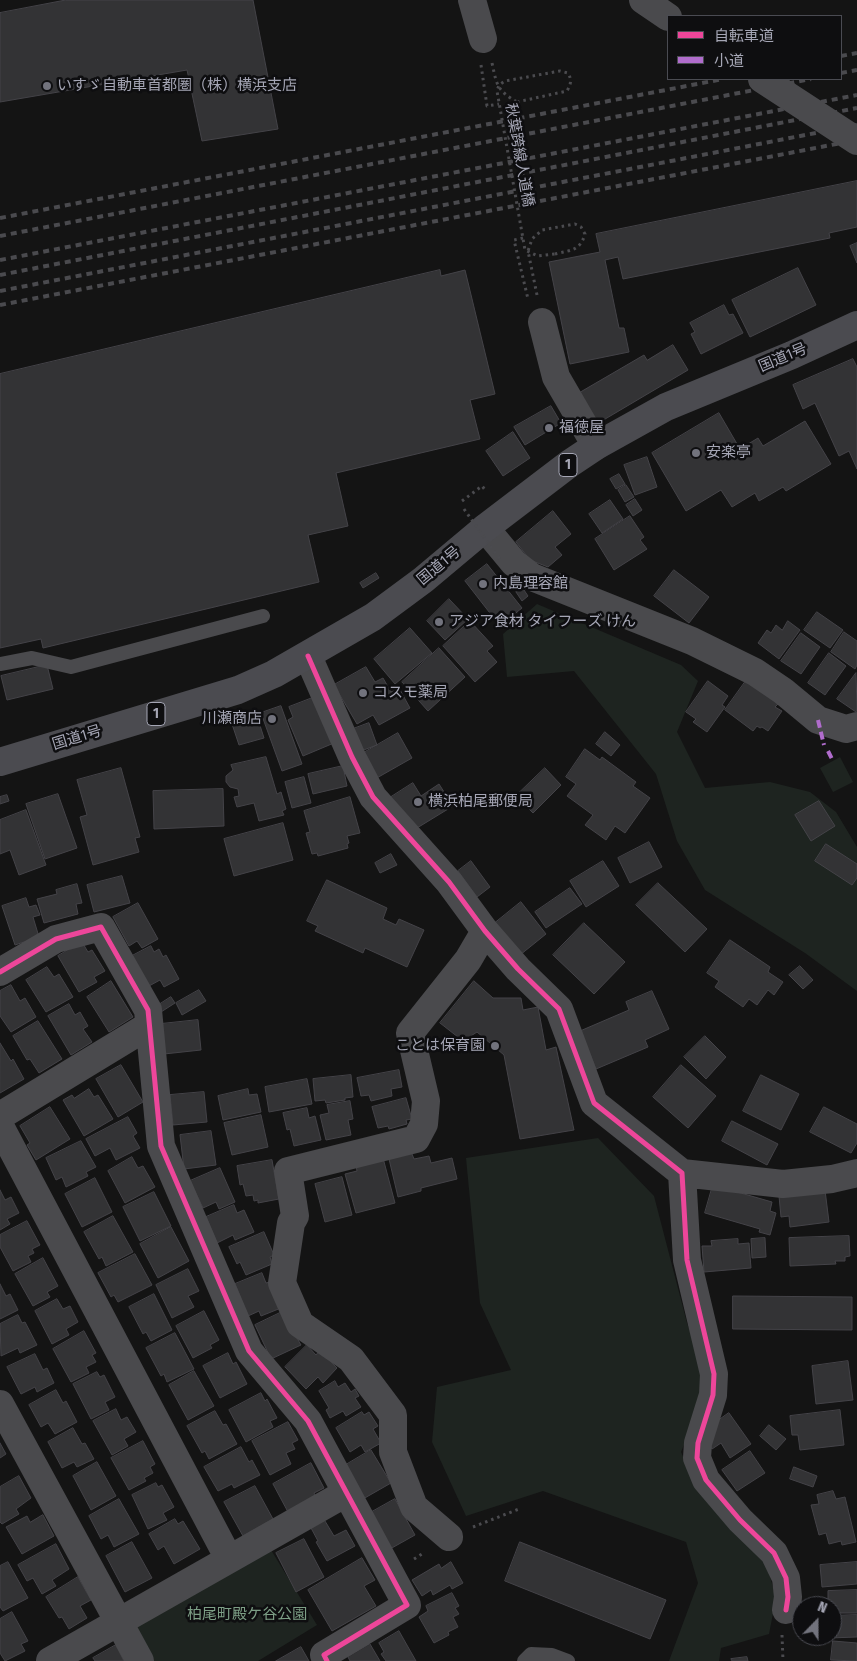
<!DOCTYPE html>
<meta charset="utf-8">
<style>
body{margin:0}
#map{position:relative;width:857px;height:1661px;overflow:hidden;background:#141414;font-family:"Fira Sans Condensed","Noto Sans JP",sans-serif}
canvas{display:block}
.legend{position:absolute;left:667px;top:15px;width:175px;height:65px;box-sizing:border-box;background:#0e0e10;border:1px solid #4a4b52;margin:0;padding:6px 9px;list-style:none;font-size:15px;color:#a5a6b5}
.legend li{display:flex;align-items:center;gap:10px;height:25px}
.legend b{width:25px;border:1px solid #4a4b52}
.north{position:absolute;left:792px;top:1596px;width:50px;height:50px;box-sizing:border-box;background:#0e0e10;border:1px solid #4a4b52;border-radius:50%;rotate:22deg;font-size:14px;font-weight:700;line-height:20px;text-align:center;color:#a5a6b5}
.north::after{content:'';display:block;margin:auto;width:18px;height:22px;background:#72737d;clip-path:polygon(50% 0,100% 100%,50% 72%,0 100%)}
</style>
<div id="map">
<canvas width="857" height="1661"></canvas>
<ul class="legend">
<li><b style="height:6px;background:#ed469a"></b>自転車道</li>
<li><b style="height:6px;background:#b06ccc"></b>小道</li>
</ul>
<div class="north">N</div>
</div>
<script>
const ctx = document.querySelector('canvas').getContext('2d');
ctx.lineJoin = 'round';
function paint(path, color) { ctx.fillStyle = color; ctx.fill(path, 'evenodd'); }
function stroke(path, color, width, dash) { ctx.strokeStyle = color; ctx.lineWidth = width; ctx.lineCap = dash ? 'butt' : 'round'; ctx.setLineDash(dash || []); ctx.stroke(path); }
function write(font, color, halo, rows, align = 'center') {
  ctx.font = font + ' "Fira Sans Condensed","Noto Sans JP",sans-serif'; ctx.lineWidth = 5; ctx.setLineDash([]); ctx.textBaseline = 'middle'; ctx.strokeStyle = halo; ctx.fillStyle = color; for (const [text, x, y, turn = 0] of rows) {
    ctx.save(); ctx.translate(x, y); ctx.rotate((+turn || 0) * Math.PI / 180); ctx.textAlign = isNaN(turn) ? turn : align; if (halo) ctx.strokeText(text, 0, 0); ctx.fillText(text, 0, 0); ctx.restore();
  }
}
paint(new Path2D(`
 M537,604L681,665L698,681L677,732L705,788L770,782L810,792L836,812L857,847V991L805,953L705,890L677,841L656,774L574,671L507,677L503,634Z
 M840,757L853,782L833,792L820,768Z
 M598,1138L654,1196L687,1323L702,1365L704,1396L681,1452L695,1483L767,1566L776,1598L769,1634L721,1648L719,1661H669L698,1583L686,1542L543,1491L466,1516L432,1442L437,1387L511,1370L480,1303L466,1158Z
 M271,1550L317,1625L258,1661H152L136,1632L138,1622Z`), '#1e2420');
const building = new Path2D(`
 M66,0H253L278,129L202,141L187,70L0,102V13Z
 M857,181V227L829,233L830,238L623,279L618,257L605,260L619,328H624L629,352L570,364L549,262L600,252L596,234Z
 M857,243V263L850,246Z
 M798,268L816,305L750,337L732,300Z
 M440,270L441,276L465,270L495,394L470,400L480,439L336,473L348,526L308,535L319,582L43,648L41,639L0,648V374Z
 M724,305L729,315L733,314L743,333L701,354L691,334L695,332L690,323Z
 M673,345L688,370L595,425L577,394L644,355L647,360Z
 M853,359L857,367V469L849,451L839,456L815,403L803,409L793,385Z
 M551,406L561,423L525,445L514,427Z
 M719,413L740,449L758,438L763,446L805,421L831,464L786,491L783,487L759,501L755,493L732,507L721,490L686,511L652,453Z
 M513,432L530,458L503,476L486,451Z
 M647,457L657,487L635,495L624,465Z
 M619,474L625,484L616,489L610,479Z
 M626,485L634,497L625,502L618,490Z
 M635,499L642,510L633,516L626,505Z
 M610,500L623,519L602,533L589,514Z
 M553,511L571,534L555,547L562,555L548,567L530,560L516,542Z
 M630,516L644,537L640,540L647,549L614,570L595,539Z
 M487,564L522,608L500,626L465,581Z
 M674,570L709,597L689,623L654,596Z
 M376,573L379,578L363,588L360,583Z
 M522,587L528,596L522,601L516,592Z
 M449,599L468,619L445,640L427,621Z
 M817,612L843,630L830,648L804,630Z
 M470,621L493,646L487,651L497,662L475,682L443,646Z
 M788,621L800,630L779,659L758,643L767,630L771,633L776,625L782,630Z
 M410,628L432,653L395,684L374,659Z
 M844,632L857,641V665L855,669L831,652Z
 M801,633L820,647L801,674L781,661Z
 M439,648L465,677L428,711L402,682Z
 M829,653L846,666L825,695L808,683Z
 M47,665L53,689L7,700L1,676Z
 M366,667L375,682L383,678L391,692L399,688L410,708L379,725L373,715L357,724L334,685Z
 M856,673L857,710L856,712L837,699Z
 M748,678L778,704L775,707L782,711L768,731L762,727L760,728L757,726L753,731L725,710Z
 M708,681L728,696L722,705L725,707L707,732L693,722L696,719L686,712Z
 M315,697L334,743L303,756L288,720L293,717L289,707Z
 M281,706L302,764L282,771L261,713Z
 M257,716L264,738L239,745L232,724Z
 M369,723L377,745L361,751L353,729Z
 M605,732L620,745L611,756L596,744Z
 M398,733L412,758L375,779L360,755Z
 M585,749L600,760L602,757L636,782L633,786L650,798L625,833L615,826L606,840L585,825L593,815L567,796L576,784L566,777Z
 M266,757L277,794L281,792L286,809L282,811L284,815L259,821L254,803L237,807L234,797L239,796L238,789L230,787L226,782V776L233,770L231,765Z
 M343,766L347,786L313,794L308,774Z
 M121,768L140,837L135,838L139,852L93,865L80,817L87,815L77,780Z
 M545,768L561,785L533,813L516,796Z
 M304,777L311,803L292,808L285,782Z
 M413,783L421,796L439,784L453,806L417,828L388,799Z
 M223,789L224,826L154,829L153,791Z
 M58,794L77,848L45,859L26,804Z
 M7,795L9,801L0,804V797Z
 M350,797L360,833L347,836L349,843L347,844L348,848L318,856L317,853L312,854L306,833L310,832L304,811Z
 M819,801L835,826L811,841L795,815Z
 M26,810L46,865L19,875L10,850L0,854V820Z
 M283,823L293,860L234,876L224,839Z
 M649,842L662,867L630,883L618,858Z
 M826,844L857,864V878L852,885L815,861Z
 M391,854L397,865L380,873L375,863Z
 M471,861L490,887L477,897L458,871Z
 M603,861L619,886L586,907L570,881Z
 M122,876L130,903L94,912L87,885Z
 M327,880L387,908L383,919L396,925L399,919L424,930L407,967L365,948L363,953L315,931L318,926L307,921Z
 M658,883L707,929L685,952L636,905Z
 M77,884L82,903L76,904L78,914L44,923L37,899L57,894L56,890Z
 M570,888L582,904L546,928L535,912Z
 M26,898L29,907L36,905L40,915L33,917L39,937L15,945L2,906Z
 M521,902L546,934L520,955L495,923Z
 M138,903L158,939L142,948L137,941L129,946L113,917Z
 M584,923L625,962L594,994L553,955Z
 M730,940L770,967L768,972L783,982L774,995L768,990L757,1005L749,999L743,1007L715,987L719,981L707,973Z
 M82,942L88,952L92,950L105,971L94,977L97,982L79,992L58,956Z
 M151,946L154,952L159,949L163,957L166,955L179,979L164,987L160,980L149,986L132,956Z
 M800,966L813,980L803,989L789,975Z
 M47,967L54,977L59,974L73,997L46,1012L26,980Z
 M111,981L133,1017L109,1032L87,997Z
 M474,981L493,998H521L523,1010L538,1007L546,1050L556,1047L574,1130L520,1139L504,1055L477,1032L463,1041L440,1023Z
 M11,985L20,1001L25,998L36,1017L11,1032L0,1016V991Z
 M199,990L206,1001L182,1015L176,1003Z
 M652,991L669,1029L645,1040L648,1047L596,1069L580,1031L629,1010L626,1002Z
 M171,997L175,1003L161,1012L157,1006Z
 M69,1004L75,1015L80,1012L88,1026L83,1029L92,1042L71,1055L48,1016Z
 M198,1020L201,1050L164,1054L161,1024Z
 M38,1021L62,1059L39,1073L30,1059L27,1060L13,1036Z
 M705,1036L726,1057L706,1079L684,1057Z
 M0,1043L11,1061L13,1059L24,1079L0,1093Z
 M121,1065L143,1102L118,1117L96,1079Z
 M681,1065L716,1096L688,1128L653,1097Z
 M399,1070L402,1087L391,1089L392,1096L371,1101L369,1095L361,1096L357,1078Z
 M351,1075L353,1097L345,1098V1100L326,1103L325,1100L315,1101L313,1079Z
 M761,1075L799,1094L781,1130L743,1111Z
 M307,1079L312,1104L269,1112L265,1087Z
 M89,1089L94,1097L98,1095L113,1119L84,1136L63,1100L72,1095L74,1098Z
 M248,1089L249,1095L257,1094L261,1112L223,1120L218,1096Z
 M204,1092L207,1122L173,1125L170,1095Z
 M406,1098L412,1119L406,1120L407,1124L389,1129L388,1126L378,1128L372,1107Z
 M350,1101L353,1119L348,1120L351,1135L326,1140L320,1115L329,1113L327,1105Z
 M50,1107L70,1139L36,1160L27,1145L30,1143L20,1126Z
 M824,1107L857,1124V1143L851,1153L810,1132Z
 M307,1108L309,1118L315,1116L321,1140L294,1146L290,1129L287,1130L283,1113Z
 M261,1115L268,1147L232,1155L224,1123Z
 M128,1117L137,1133L133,1136L140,1148L116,1160L110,1148L95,1156L86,1139Z
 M732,1121L778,1144L767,1165L722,1141Z
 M211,1131L216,1165L184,1169L180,1135Z
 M81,1141L96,1167L86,1172L88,1176L66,1187L62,1177L56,1180L46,1158Z
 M412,1154L414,1159L429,1156L431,1163L452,1158L457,1179L421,1188V1191L398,1197L389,1159Z
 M132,1157L138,1168L143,1166L155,1187L125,1203L108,1171Z
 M383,1158L395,1203L356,1213L345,1174L357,1171L356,1165Z
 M272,1160L279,1199L258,1203V1200L254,1201L253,1195L246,1196L243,1184L240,1185L237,1166Z
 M220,1168L235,1202L219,1209L216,1202L203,1208L190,1181Z
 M342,1177L352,1215L325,1222L315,1184Z
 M95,1178L112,1212L82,1227L65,1194Z
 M713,1185L772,1202L770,1211L776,1213L770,1235L759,1232L760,1229L705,1213Z
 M0,1190L5,1200L11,1197L19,1213L7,1219L10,1224L0,1230Z
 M825,1190L829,1222L790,1227L789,1216L781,1217L779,1196Z
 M154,1192L171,1226L140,1241L123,1207Z
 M234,1205L237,1213L244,1210L254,1232L235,1240L233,1235L217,1243L206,1217Z
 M113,1216L133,1252L106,1266L102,1257L99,1259L84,1232Z
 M27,1221L40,1245L32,1249L34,1253L28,1256L31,1262L13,1271L0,1247V1235Z
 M171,1227L189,1261L158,1278L140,1244Z
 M264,1232L274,1255L270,1257L272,1264L246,1275L240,1262L237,1264L229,1247Z
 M849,1236L850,1256L845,1257V1261H835L836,1264L790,1266L789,1238Z
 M765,1238L766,1257L752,1258L751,1239Z
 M738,1239V1244L749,1243L751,1268L704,1272L702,1246H712L711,1241Z
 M135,1254L152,1285L118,1302L114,1295L111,1297L98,1273Z
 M43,1258L58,1286L47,1292L50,1297L33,1306L15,1274Z
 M188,1269L199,1291L188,1296L194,1307L172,1318L156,1285Z
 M262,1273L266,1283L270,1282L281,1308L261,1316L259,1311L248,1316L235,1284Z
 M0,1284L6,1296L10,1294L18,1310L0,1319Z
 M154,1294L172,1330L151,1341L146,1332L143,1334L129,1307Z
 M733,1296L852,1297V1330L733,1329Z
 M57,1299L63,1309L70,1306L78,1322L66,1329L69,1335L52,1344L35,1311Z
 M204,1311L219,1340L210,1345L212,1348L193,1358L176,1326Z
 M282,1312L301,1345L271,1359L255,1325Z
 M18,1315L22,1323L25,1322L37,1345L20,1353L18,1348L1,1356L0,1324Z
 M84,1331L96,1353L92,1355L96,1362L86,1367L89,1373L71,1382L53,1349Z
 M175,1333L194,1369L167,1382L164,1374L161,1376L146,1348Z
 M307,1345L316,1355L320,1350L337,1368L323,1383L318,1377L306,1389L285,1367Z
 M228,1353L233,1364L236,1362L247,1384L220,1398L203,1366Z
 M35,1354L43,1370L47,1368L54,1383L37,1392L35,1387L21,1394L7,1367Z
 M848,1361L853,1400L816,1404L812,1366Z
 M194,1371L214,1406L188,1420L169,1385Z
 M97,1372L100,1377L104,1375L115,1397L105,1402L109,1410L91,1419L73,1384Z
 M335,1381L338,1387L345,1383L351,1392L355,1389L359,1396L355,1398L361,1407L346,1416L343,1411L330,1418L326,1410L329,1408L319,1391Z
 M56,1390L63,1403L66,1401L77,1422L55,1434L48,1423L41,1427L29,1405Z
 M261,1393L265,1401L267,1399L277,1418L270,1421L273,1427L246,1442L229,1410Z
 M116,1409L121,1420L127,1417L136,1432L124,1439L128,1446L112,1455L93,1421Z
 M840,1410L844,1445L800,1450L798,1435H792L790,1416Z
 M215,1411L223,1425L226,1424L237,1444L209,1459L205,1451L202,1453L187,1426Z
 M362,1412L364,1415L369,1412L378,1426L373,1429L381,1443L365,1452L361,1445L350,1452L336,1428Z
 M729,1413L751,1444L730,1458L721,1443L712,1449L706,1439L709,1427Z
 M288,1422L298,1440L292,1443L295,1449L286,1453L291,1464L270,1475L252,1441Z
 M769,1425L786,1439L776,1450L760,1436Z
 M73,1428L82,1444L85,1443L94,1459L77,1467L74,1462L62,1468L48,1442Z
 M143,1441L155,1464L150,1467L153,1473L144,1478L146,1481L129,1490L111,1458Z
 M0,1443L6,1454L0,1458Z
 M241,1447L249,1462L252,1460L260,1475L234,1488L232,1484L218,1491L204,1467Z
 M371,1450L391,1483L363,1499L344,1466Z
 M750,1451L765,1473L737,1491L722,1470Z
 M97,1462L116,1496L91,1510L73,1476Z
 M311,1463L324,1488L314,1493L316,1497L288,1512L273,1484Z
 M794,1467L817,1476L813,1487L790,1479Z
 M19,1476L31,1498L16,1509L19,1514L2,1524L0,1522V1487Z
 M156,1483L158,1487L162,1485L174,1507L163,1513L167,1520L148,1529L132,1495Z
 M255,1486L273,1519L243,1536L224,1502Z
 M833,1491L836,1499L845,1497L856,1542L842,1545L841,1541L829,1544L826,1533L819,1535L811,1505L819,1504L817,1495Z
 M119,1499L139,1534L114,1547L108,1535L101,1539L89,1516Z
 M395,1499L415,1535L390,1549L370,1513Z
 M43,1515L54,1536L22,1554L6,1527L27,1516L30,1522Z
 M175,1519L178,1524L183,1521L200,1549L174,1564L164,1546L158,1550L149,1534Z
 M325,1521L334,1536L346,1530L355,1546L327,1561L316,1542L318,1541L311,1528Z
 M304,1539L324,1577L296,1592L276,1553Z
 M132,1542L152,1578L125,1592L106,1556Z
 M520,1542L666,1600L650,1639L505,1581Z
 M56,1544L69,1569L52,1580L56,1586L42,1594L33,1578L27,1581L18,1565Z
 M362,1558L375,1580L364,1586L376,1606L332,1631L308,1590Z
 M8,1562L28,1598L3,1611L0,1607V1566Z
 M451,1562L463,1583L452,1589L450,1585L433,1595L431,1590L422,1596L412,1580L439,1564L441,1568Z
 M857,1562V1584L822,1587L820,1565Z
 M78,1577L91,1600L80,1606L87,1618L69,1629L62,1617L59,1618L46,1597Z
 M857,1590V1613H832V1606H828V1591Z
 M452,1593L459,1606L455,1608L459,1614L453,1617L458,1627L448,1632L449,1635L434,1643L419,1617L428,1611L426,1606Z
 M12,1612L28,1641L21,1644L25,1651L5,1661L0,1653V1619Z
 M857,1615V1637L829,1638V1636H832V1616Z
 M399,1631L416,1661H386L381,1654L384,1652L379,1643Z
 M833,1641L857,1643V1661L831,1660Z
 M370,1644L380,1661H350L348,1657Z
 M116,1645L124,1661H95L93,1658Z
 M301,1647L309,1661H276Z
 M747,1657L748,1661H732L731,1659Z`);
paint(building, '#333335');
stroke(building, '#444348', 1);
stroke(new Path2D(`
 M492,63C497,86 497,90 517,102
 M481,65L487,106L499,104
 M523,238L514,240L528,299
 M537,295L528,251L532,239L542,230L575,224L581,227L585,234C580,251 571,250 555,254
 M462,501L482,486L486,491
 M473,1527L519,1509
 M414,1559L425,1552
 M782,1635L783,1661`), '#4b4b4f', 3, [2.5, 4]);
stroke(new Path2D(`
 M0,664L32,658L71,667L263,616
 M524,1661L531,1654L552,1655L568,1661`), '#4a4a4d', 14);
stroke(new Path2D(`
 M472,0L483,39
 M542,322L556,377L596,446
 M485,528L514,563L532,577L692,641L755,672L783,691L818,720L846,729L857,726
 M308,656L352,757L373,797L449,882L485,931L518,969L559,1009L594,1103L682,1173L687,1260L714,1374L713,1395L698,1443L697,1458L706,1480L740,1520L774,1553L786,1578L788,1597L786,1610
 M0,972L56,939L101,927L148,1010L161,1146L249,1351L308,1421L407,1605L324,1655L327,1661
 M0,1116L148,1026
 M0,1126L229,1559
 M682,1173L783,1184L832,1179L857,1173
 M0,1404L140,1661
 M449,1537L414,1507L393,1452V1415L351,1359L300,1324L282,1283L291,1223L295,1216L288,1171L416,1139L424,1124L426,1101L410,1033L468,960L485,931
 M50,1661L346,1493`), '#4a4a4d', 28);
stroke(new Path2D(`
 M643,0L668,17`), '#4a4a4d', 28);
stroke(new Path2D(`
 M0,762L238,690L274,674L373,617L423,580L485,528L569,464L596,446L666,407L792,355L857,325`), '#4b4b50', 28);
stroke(new Path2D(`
 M841,56L857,53
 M841,73L857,70
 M0,218L723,79
 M0,236L811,79
 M0,260L857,95
 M0,275L857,108
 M0,291L857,125
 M0,305L857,140`), '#4a4a4e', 4, [6, 5]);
stroke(new Path2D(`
 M517,102L567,91C571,84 572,80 568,73L560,71L505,81L499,85L497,91L525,250L538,256L555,254
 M464,509L501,561`), '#4b4b4f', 3, [2.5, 4]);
stroke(new Path2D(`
 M762,79L857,141`), '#4a4a4d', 28);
stroke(new Path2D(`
 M818,720L824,745
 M828,751L833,761`), '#b06ccc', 4, [8, 4]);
stroke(new Path2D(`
 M308,656L352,757L373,797L449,882L485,931L518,969L559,1009L594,1103L682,1173L687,1260L714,1374L713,1395L698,1443L697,1458L706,1480L740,1520L774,1553L786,1578L788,1597L786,1610
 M0,972L56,939L101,927L148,1010L161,1146L249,1351L308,1421L407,1605L324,1655L327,1661`), '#ed469a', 5);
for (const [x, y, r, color] of [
 [47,86,5,"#72737d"],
 [549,428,5,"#72737d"],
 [696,453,5,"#72737d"],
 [483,584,5,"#72737d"],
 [439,622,5,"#72737d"],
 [363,693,5,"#72737d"],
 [272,719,5,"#72737d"],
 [418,802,5,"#72737d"],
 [495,1046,5,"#72737d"]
]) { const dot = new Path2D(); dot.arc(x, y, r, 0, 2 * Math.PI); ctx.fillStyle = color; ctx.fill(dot); stroke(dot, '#0e0e10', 2); }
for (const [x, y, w] of [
 [568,465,18],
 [156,714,18]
]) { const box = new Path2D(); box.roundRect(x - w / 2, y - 11.5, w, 23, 4); ctx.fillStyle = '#0e0e10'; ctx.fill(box); stroke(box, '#a5a6b5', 1); }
write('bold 14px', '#a5a6b5', null, [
 ["1",568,465],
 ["1",156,714]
]);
write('15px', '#a5a6b5', '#0e0e10', [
 ["いすゞ自動車首都圏（株）横浜支店",57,86],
 ["福徳屋",559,428],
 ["安楽亭",706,453],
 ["内島理容館",493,584],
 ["アジア食材 タイフーズ けん",449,622],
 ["コスモ薬局",373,693],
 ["川瀬商店",262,719,"right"],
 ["横浜柏尾郵便局",428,802],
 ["ことは保育園",485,1046,"right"]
], 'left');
write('15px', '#a5a6b5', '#0e0e10', [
 ["秋葉跨線人道橋",519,155,80],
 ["国道1号",783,358,-23],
 ["国道1号",439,566,-40],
 ["国道1号",77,738,-17]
]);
write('15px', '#7d9f86', '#0e0e10', [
 ["柏尾町殿ケ谷公園",247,1615]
]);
</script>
